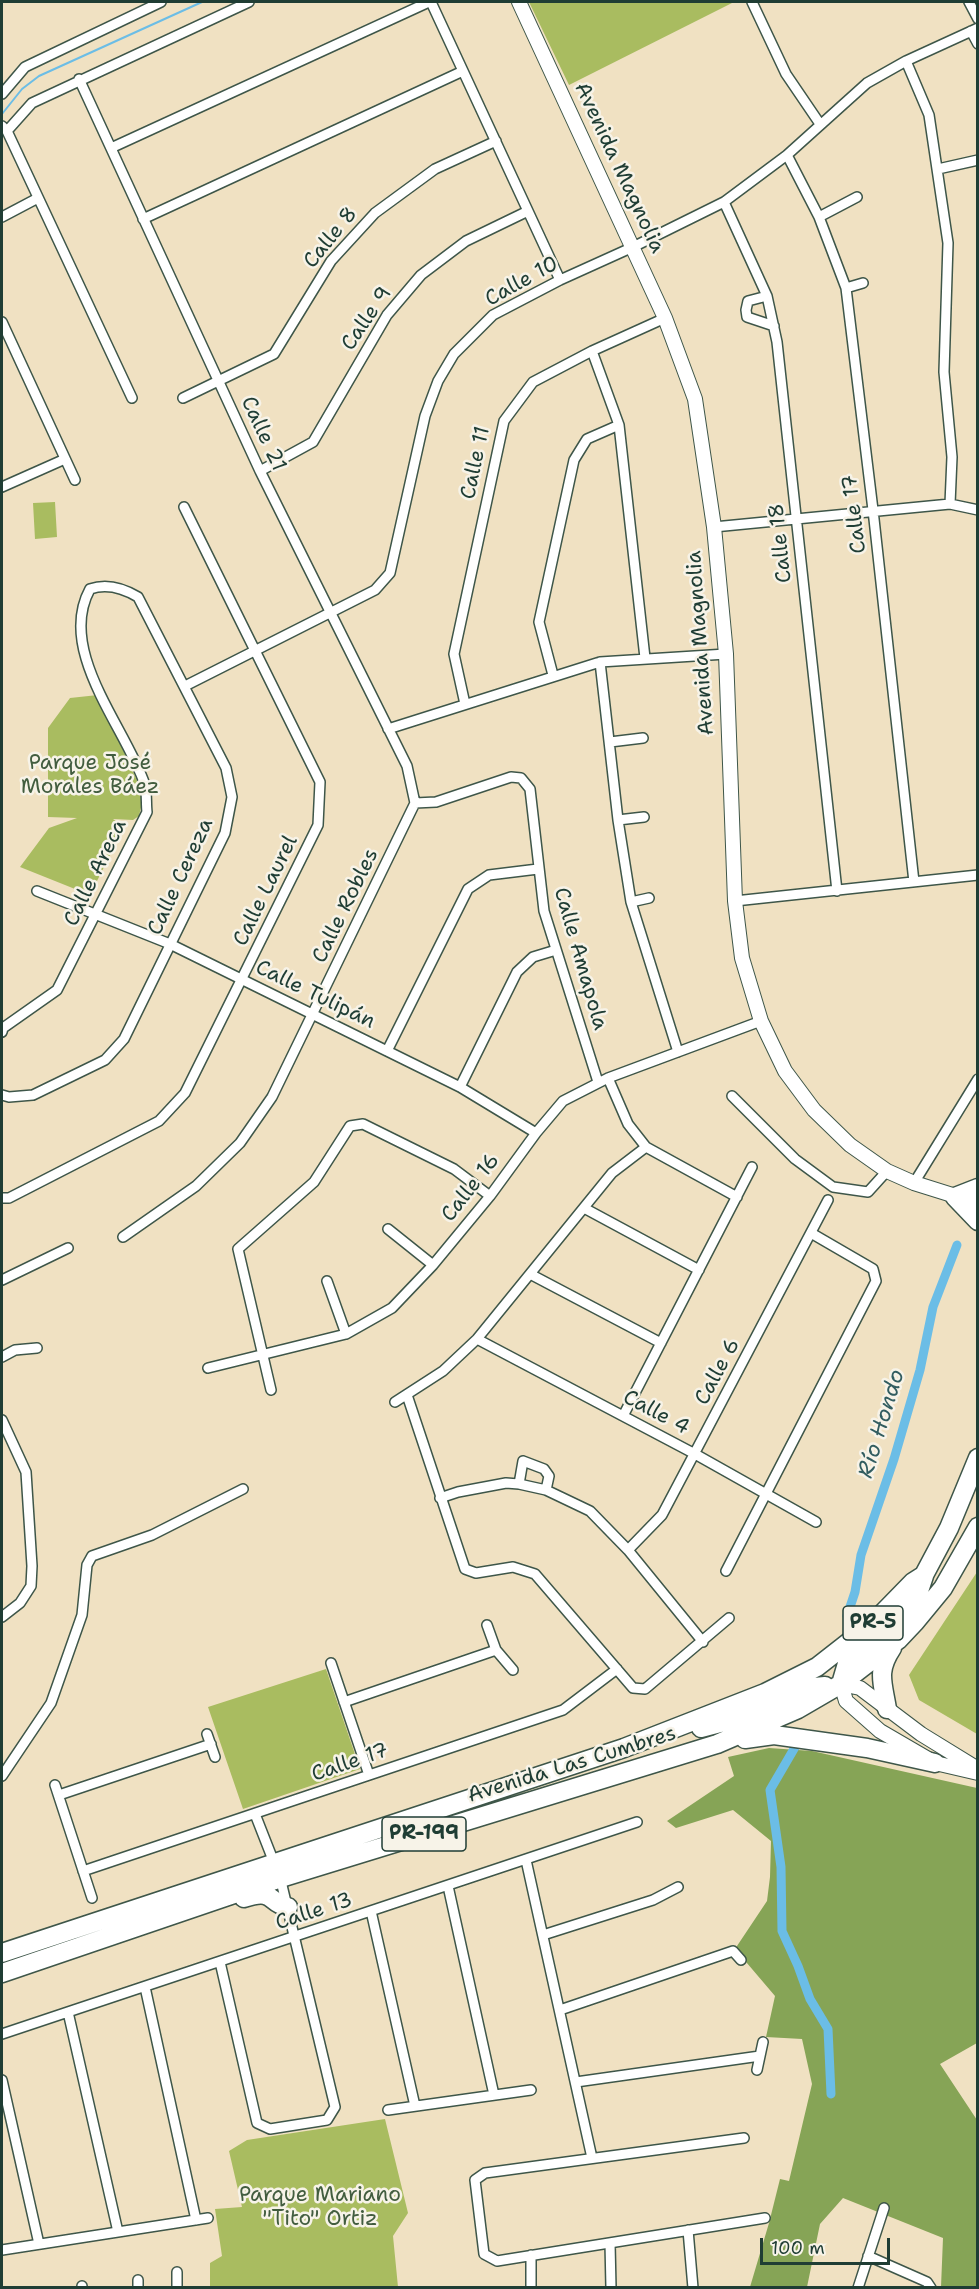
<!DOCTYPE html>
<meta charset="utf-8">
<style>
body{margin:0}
#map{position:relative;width:979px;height:2289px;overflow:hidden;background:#f0e1c2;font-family:"Shantell Sans",sans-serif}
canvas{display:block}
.frame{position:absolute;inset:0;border:3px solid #1f3d34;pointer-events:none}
.scale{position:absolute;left:760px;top:2238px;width:130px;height:27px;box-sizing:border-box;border:3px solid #1f3d34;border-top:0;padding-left:8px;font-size:18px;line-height:21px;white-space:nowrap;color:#1f3d34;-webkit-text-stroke:4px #f7f3e8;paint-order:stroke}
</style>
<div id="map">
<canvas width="979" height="2289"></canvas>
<div class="frame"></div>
<div class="scale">100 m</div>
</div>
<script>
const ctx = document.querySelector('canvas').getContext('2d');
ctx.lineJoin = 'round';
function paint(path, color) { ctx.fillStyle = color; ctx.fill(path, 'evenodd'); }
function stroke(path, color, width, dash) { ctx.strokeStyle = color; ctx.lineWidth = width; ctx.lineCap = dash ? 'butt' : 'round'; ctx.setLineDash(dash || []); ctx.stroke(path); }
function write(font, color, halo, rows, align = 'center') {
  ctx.font = font + ' "Shantell Sans",sans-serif'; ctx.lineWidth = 5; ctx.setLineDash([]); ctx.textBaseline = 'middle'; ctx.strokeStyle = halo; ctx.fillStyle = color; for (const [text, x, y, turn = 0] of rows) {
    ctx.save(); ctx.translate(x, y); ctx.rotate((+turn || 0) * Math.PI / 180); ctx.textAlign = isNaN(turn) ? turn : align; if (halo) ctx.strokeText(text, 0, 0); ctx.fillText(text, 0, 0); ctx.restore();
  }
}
paint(new Path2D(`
 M529,2H734L569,85Z
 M55,502L57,537L35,539L33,503Z
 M98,695L139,785L142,803L139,816L133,820L113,819L124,827L90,895L20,867L49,828L77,818L48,817V728L70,698Z
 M977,1572V1734L919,1700L909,1675Z
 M326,1669L360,1769L243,1809L208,1707Z
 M385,2119L408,2213L393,2236L398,2287H210V2263L222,2256L215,2209L242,2207L229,2151L247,2140Z`), '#a9bc60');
paint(new Path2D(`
 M769,1748L812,1751L977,1788V2043L940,2064L977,2120V2287H941L943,2238L843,2198L820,2224L807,2287H750L769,2223L780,2179L789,2181L812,2084L802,2039L766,2037L775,1996L735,1949L767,1901L770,1877L771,1841L733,1810L676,1828L667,1821L734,1776L728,1757Z`), '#86a456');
stroke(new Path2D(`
 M2,114L22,89L39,76L202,2`), '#6bbde6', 2);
stroke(new Path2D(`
 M847,1616L855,1592L861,1555L894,1459L920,1370L933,1307L957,1245
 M798,1742L770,1790L781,1867L782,1931L798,1966L810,1999L828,2029L831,2094`), '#6bbde6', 9);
const street = new Path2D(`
 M431,2L560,280
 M752,2L786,74L820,124
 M969,2L978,19
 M971,31L978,44
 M906,61L929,115L948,243L944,372L952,457L950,504
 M79,79L260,471L407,766L415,803
 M2,94L25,67L161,2
 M2,126L7,131L132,398
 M7,131L32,103L249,2
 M111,148L429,2
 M787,155L819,217L846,288L873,510L914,882
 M938,169L978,160
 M724,202L767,296L777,342L837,891
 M2,217L38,198
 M819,217L857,197
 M143,219L463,71
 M846,288L863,283
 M767,296L748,301L746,310L747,317L774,326
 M2,322L75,480
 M592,351L619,425L645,658
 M183,398L274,354L331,261L375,213L435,169L496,141
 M260,471L313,442L387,315L421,275L466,241L528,211
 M2,487L65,459
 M714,527L950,504L978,510
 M600,662L618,820L631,902L678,1052
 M553,675L539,622L574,460L587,439L619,425
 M185,686L375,590L390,573L425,416L438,381L454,354L493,315L560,280L633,247L724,202L787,155L867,83L906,61L978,28
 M465,704L454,654L504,421L533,382L592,351L665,318
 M388,729L600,662L726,654
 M610,742L643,738
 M415,803L436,802L511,777L521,778L530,789L544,911L598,1082
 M618,820L644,817
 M37,891L170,944L460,1087L536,1133
 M735,901L978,875
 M631,902L649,898
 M2,1032L3,1028L57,990L147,812C146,804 147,793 145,785C126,728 56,651 90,589C107,583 123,588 138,597L226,768L232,797L225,833L124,1039L105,1060L33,1095L9,1097L2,1095
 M387,1051L468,889L489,875L538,869
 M608,1078L628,1124L646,1147L737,1197
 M460,1087L517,972L533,957L556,950
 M732,1096L795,1159L833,1187L868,1192L887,1171
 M914,1183L978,1079
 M2,1198H9L159,1121L185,1093L318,825L320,782L184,507
 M584,1208L699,1270
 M388,1229L433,1265
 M123,1237L196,1186L240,1143L272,1097L415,803
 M530,1274L661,1343
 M2,1280L68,1248
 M327,1281L346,1334
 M477,1339L695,1454L816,1522
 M2,1357L15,1350L37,1348
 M208,1368L346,1334L392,1308L433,1265L490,1196L536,1133L563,1101L608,1078L761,1021
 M271,1390L238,1249L314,1182L350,1126L363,1124L454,1169L490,1196
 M407,1395L465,1569L476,1573L513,1567L535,1574L633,1688L645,1689L729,1618
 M395,1402L443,1371L477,1339L612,1173L646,1147
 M623,1416L752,1167
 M2,1420L26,1472L32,1566L31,1586L20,1603L2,1617
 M519,1484L523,1461L544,1469L549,1476L546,1490
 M440,1498L458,1492L506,1483L519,1484L546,1490L590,1511L628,1550L703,1642
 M628,1550L662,1515L828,1200
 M726,1571L876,1281L873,1269L811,1233
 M487,1625L496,1650L513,1670
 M331,1663L369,1775
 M344,1702L496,1650
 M207,1734L215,1757
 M2,1776L51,1703L82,1615L87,1565L92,1556L152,1535L243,1489
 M55,1785L92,1898
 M59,1795L211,1744
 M255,1814L275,1865
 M526,1860L592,2158
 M83,1871L563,1710L617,1669
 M448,1886L494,2095
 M371,1911L415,2106
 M543,1935L653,1900L678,1887
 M220,1962L257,2123L270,2129L327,2120L335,2107L280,1877
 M145,1987L196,2220
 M560,2010L733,1951L741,1960
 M68,2012L118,2232
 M2,2034L637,1822
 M757,2070L763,2042
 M2,2080L39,2244
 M576,2082L760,2056
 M388,2110L531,2090
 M744,2138L485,2173L475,2180L484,2254L497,2261L765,2218
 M688,2230L693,2288
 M610,2243L611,2288
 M2,2250L208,2218
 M868,2256L927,2282L931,2288
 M82,2286V2288
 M138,2288V2280
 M177,2288V2272
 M531,2288V2255
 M858,2288L884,2208`);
const secondary = new Path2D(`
 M519,2L665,318L695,399L714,527L726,654L735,901L742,958L761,1021L785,1071L814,1110L850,1145L887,1171L914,1183L978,1203
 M978,1769L921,1734L860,1688L841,1684L846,1701L880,1731L935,1763L978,1773`);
const highway = new Path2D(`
 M978,1188L955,1197L978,1221
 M841,1684L848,1660L888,1628L912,1603L918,1594L924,1576
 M887,1709C883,1683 876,1672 892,1648
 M701,1728L739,1718L815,1687L825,1686
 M745,1739L774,1735L867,1748L935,1763
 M244,1898C276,1888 267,1903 288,1907
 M2,1953L624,1748L765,1693L817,1667L872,1624L913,1582L924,1575L949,1528L978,1458
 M2,1973L281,1878L717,1744L798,1709L841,1684L898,1640L915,1622L943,1588L978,1527`);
stroke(street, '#3e5649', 12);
stroke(secondary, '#3e5649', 16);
stroke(highway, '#3e5649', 21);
stroke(street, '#fff', 9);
stroke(secondary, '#fff', 14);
stroke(highway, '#fff', 18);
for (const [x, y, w] of [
 [873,1623,60],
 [424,1834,84]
]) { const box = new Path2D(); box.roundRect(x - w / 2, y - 17, w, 34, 4.5); ctx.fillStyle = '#f7f3e8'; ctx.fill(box); stroke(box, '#1f3d34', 1.5); }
write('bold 20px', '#1f3d34', null, [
 ["PR-5",873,1623],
 ["PR-199",424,1834]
]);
write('21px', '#1f3d34', '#f7f3e8', [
 ["Avenida Magnolia",619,168,65],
 ["Calle 8",331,238,-51],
 ["Calle 10",522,282,-29],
 ["Calle 9",367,319,-56],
 ["Calle 21",263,434,65],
 ["Calle 11",476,463,-78],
 ["Calle 17",855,514,-97],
 ["Calle 18",781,543,-96],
 ["Avenida Magnolia",701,643,-94],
 ["Calle Areca",96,873,-64],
 ["Calle Cereza",181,877,-65],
 ["Calle Laurel",266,891,-64],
 ["Calle Robles",346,906,-64],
 ["Calle Amapola",580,959,74],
 ["Calle Tulipán",315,995,26],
 ["Calle 16",471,1188,-52],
 ["Calle 6",718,1372,-62],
 ["Calle 4",656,1413,28],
 ["Calle 17",350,1763,-19],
 ["Avenida Las Cumbres",572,1765,-17],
 ["Calle 13",314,1912,-18]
]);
write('21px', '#425d3f', '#f7f3e8', [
 ["Parque José",90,764],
 ["Morales Báez",90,788],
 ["Parque Mariano",320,2196],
 ["\"Tito\" Ortiz",320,2220]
]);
write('italic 22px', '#325d60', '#f7f3e8', [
 ["Río Hondo",882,1424,-73]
]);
</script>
